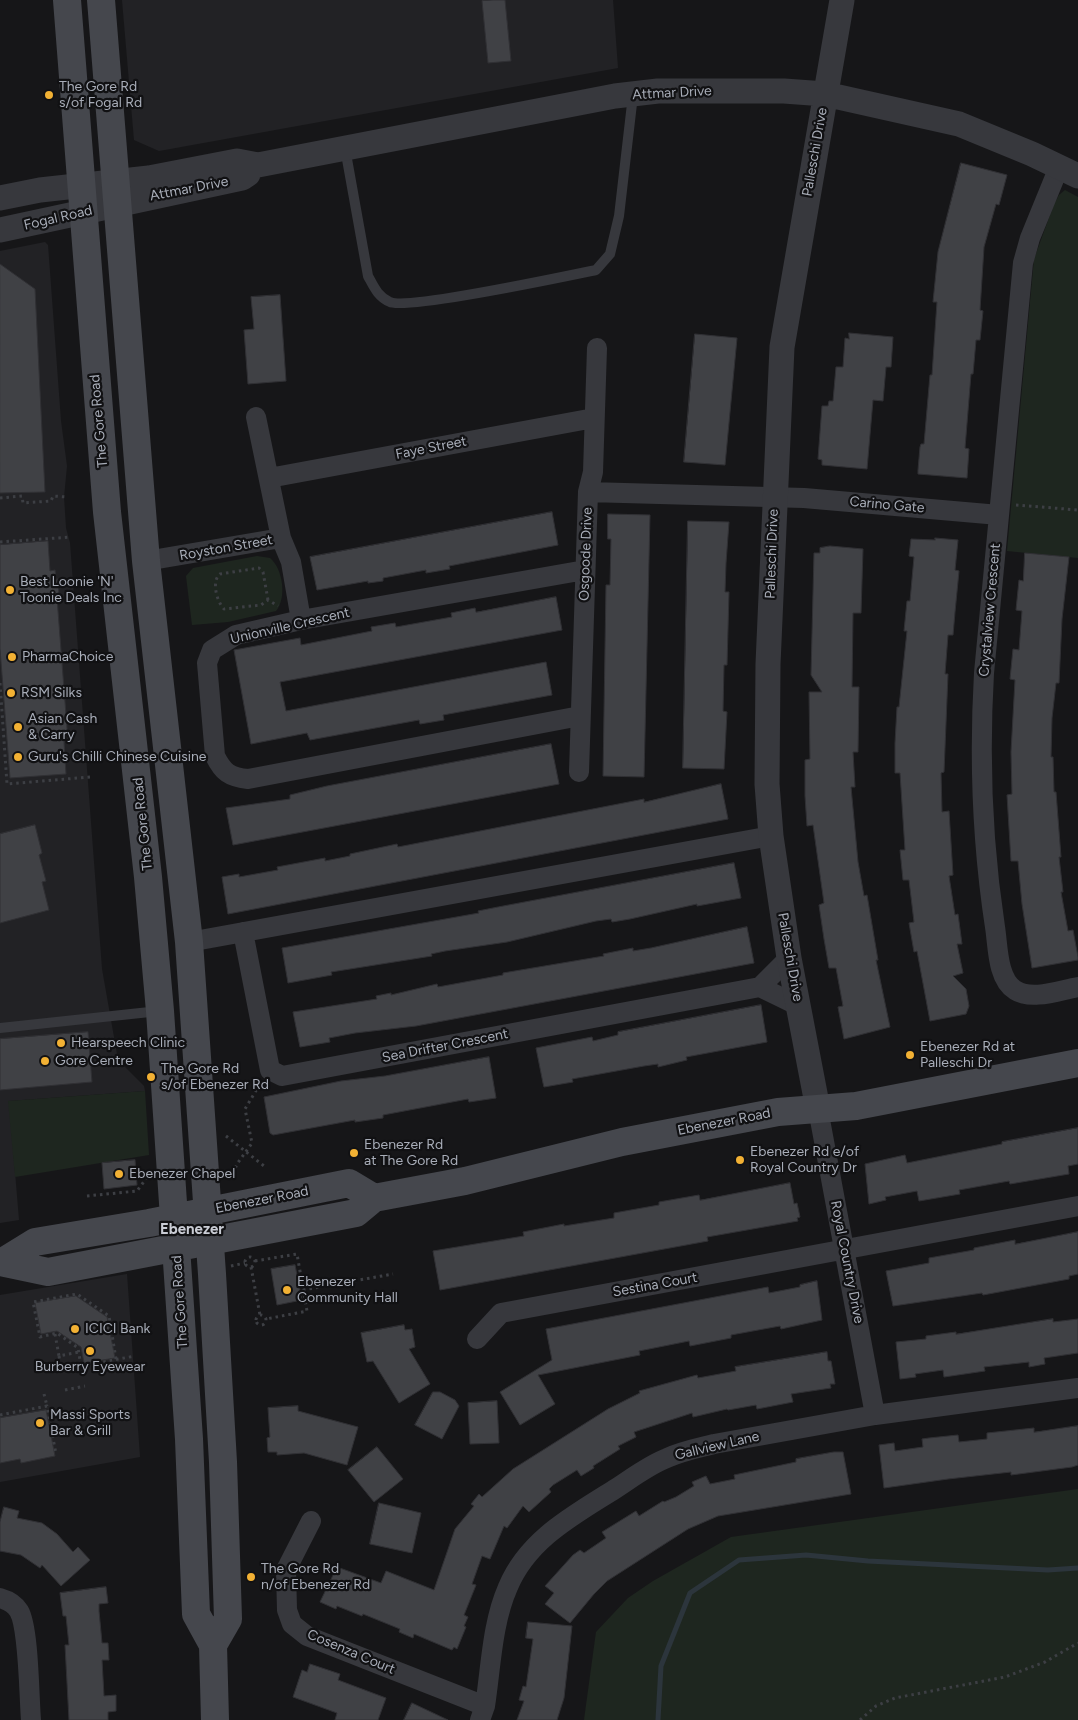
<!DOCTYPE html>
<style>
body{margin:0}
canvas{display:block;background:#161618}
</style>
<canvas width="1078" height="1720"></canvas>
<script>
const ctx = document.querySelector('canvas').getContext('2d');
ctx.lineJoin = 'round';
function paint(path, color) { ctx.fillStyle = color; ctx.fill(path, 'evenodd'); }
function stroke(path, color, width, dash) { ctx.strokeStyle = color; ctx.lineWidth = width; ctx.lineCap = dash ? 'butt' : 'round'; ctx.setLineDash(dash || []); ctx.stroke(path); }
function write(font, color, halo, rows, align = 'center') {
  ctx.font = font + ' Figtree,sans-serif'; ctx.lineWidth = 4.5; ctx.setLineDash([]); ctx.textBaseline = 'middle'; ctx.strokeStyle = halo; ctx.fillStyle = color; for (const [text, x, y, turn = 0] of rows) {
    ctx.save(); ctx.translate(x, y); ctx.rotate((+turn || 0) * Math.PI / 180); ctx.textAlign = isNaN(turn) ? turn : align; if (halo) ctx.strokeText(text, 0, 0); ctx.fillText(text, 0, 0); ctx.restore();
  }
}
paint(new Path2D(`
 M122,0H613L618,68L159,151L134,140Z
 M45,242L48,245L61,421L67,466L64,497L66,528L70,543L102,969L118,1060L144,1086L145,1091L9,1101L19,1220L0,1223V251Z
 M127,1274L140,1457L0,1482V1295Z`), '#222225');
paint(new Path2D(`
 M1065,190L1078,197V558L1007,551L1034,259L1054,204L1059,195Z
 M257,556L270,558C283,569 287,598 276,611L228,622L192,625L186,576L193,568Z
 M145,1091L149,1155L15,1177L8,1101Z
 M1078,1489V1720H584L596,1632L628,1598L653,1581L731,1537Z`), '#1e261f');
stroke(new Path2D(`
 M658,1720L661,1666L690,1593L739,1560L806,1555L868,1561L1048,1570L1078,1568`), '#2c353c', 5);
const building = new Path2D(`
 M493,0H505L511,61L488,63L482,1Z
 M961,163L1007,175L999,205L996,204L984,247L980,310L983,311L980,340H976L973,374H971L965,448L969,449L967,478L918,474V470L920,447L921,444H924L930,375H932L937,302H933L938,252Z
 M0,264L35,289L45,492L0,493Z
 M280,295L286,381L248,384L244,330L254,329L251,297Z
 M849,333L893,337L891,367H886L883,401L873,400L867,469L822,465V460L818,459L822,406H828L829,401H833L836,367H843L845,338L849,339Z
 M695,334L737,338L725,465L684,462Z
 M552,512L558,545L449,566L450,569L426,573V570L383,578V581L368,583V581L317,590L310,557Z
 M608,514L650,515L644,777L603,776L606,585H610L611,539H608Z
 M688,521L729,522L726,563L725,592H729L727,665H724L723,711L727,712L724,769L683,768Z
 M935,538L958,540L955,570L959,571L955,612L953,635H948L945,674H948L944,772L941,773L942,812L949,811L953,875L949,876L955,915L958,914L962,944H957L963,973L953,976L966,989L969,1006L966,1014L930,1021L917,951L914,952L909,923L914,922L909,880H903L900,850H905L900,773H895V743L897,707H899L907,631H904L907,601H910L914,557L909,556L911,539L935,540Z
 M48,541L50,571L55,570L56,579H58L59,597L57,598L68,741L64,742L66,774L10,778L0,649V545Z
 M830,546L863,549L861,613H853L852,687H859L858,752H853L855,787H851L858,862L864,896L867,895L878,960H876L890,1027L844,1039L838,1007L843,1006L836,968H829L824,939L819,905L824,903L813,825L807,826L805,796V760L810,759L809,692H822L811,675L814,553H820V548Z
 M1025,553L1069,557L1062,619L1059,683H1056L1052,718L1051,757H1053L1054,792H1056L1061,857H1059L1063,892H1061L1068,931L1073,930L1078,957V960L1032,968L1022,904L1018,861H1011L1007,795L1012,794L1011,752L1015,680L1010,679L1013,649L1019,650L1022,611L1016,610L1019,580L1023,581Z
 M556,597L562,630L280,682L286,711L546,662L552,695L443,715L444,720L420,724L419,720L310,740L307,733L251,744L234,650L300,638L301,645L372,631L371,627L395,623L396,627L452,617L451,613L475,608L476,612Z
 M551,744L559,784L233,845L226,808L290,799V795L327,786Z
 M721,784L728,819L228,914L222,877L239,874V877L278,870L277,867L325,858V861L350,856V854L397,844L398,847L644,799V802Z
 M35,825L42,853L39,855L46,881L42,882L49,910L0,923V834Z
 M734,863L741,898L697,906V904L630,919L612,922L611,919L596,921L507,942L445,951L431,954L432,956L331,972L332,975L288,983L282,948L479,913L478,911L498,907Z
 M747,927L754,963L416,1026L355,1033L329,1038L330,1042L300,1047L293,1012L377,999L376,996L391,993V995L437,984L438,987L503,975V973L604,956L603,954L633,948V951L651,948Z
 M761,1005L767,1042L686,1057L687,1060L658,1067V1064L644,1066L572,1079L573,1082L544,1087L543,1083L536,1048L592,1037L593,1041L618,1035V1032Z
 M88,1032L92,1082L0,1090V1039Z
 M489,1057L496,1098L469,1102L468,1099L383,1115V1118L355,1122V1120L273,1135L270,1133L264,1097L341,1081L385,1076Z
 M1078,1128V1164L1068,1166L1069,1174L1010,1184L1009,1181L959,1190L960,1194L919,1201L917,1191L885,1197L886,1200L869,1204L865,1164L905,1155L907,1163L1002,1144V1142Z
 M135,1160L137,1185L104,1189L102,1163Z
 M790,1183L794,1204L797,1203L800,1217L797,1218L798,1221L707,1237L708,1241L440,1290L433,1251L524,1236L523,1232L564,1224V1226L614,1218V1213L659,1205V1202L699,1195L700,1200Z
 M1078,1232V1274L1069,1276V1279L983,1295L982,1293L893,1306L886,1271L929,1263V1258L974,1250V1248L1015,1240V1244Z
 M295,1265L302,1300L277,1305L271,1269Z
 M817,1281L822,1320L781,1329L780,1326L731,1335V1338L690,1346L689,1341L639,1351L640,1355L538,1375L555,1404L520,1425L500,1392L552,1360L546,1329L768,1287L769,1293L800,1287V1285Z
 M76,1296L107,1317L115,1358L84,1363L81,1347L57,1331L41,1334L35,1303Z
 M1053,1319V1322L1078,1319V1353L1044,1358L1045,1364L1029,1367V1362L984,1367L985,1371L944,1377L943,1370L915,1374L916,1377L900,1379L896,1342L926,1339V1336L956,1332V1334Z
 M404,1325L405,1330L412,1329L415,1347L409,1349L430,1384L399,1403L373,1361L367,1362L361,1333Z
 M827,1352L828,1361H831L835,1384H830L831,1388L791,1394L793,1402L757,1409L756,1405L728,1410L727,1409L693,1417L692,1413L634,1432L636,1437L618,1446L620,1449L593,1466L594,1468L581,1476L577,1470L553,1485L549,1489L551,1492L529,1512L523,1506L507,1528L504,1526L490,1559L482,1556L472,1584L476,1585L464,1615L468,1617L464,1626L466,1627L457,1649L454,1647L452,1650L414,1634L413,1638L399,1632L400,1629L363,1614L362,1616L337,1606L336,1609L320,1602L337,1567L381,1583L386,1571L434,1590L455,1529L474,1506L471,1504L479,1494L482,1497L513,1469L608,1409L640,1393L639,1391L697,1375L698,1378L736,1371L735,1367Z
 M433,1392H440L455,1400L459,1406L442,1439L415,1425Z
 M497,1401L499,1443L470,1444L468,1403Z
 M298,1406V1411L358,1427L347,1465L304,1453L277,1455V1452H268L267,1438L270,1437L268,1408Z
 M46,1410L55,1456L21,1463L20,1459L0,1463V1418Z
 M1078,1426V1465L1072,1467L1011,1475V1472L948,1479L884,1488L879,1445L894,1443L895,1451L923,1447L922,1439L929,1438L958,1435L959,1442L987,1439V1433L1034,1428V1432Z
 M377,1447L403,1479L374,1502L348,1470Z
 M834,1452H843L851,1494L718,1516L688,1529L607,1581L594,1594L570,1623L545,1604L554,1593L545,1586L573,1555L580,1550L584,1553L606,1538L602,1532L636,1511L639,1516L663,1501L664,1502L676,1497L694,1486L692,1482L706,1476L710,1484L735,1479L734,1475L796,1462V1459Z
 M379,1503L421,1513L412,1553L370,1544Z
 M4,1507L19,1511L17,1518L42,1523L57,1534L73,1552L78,1547L90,1560L61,1586L42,1565L40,1568L21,1555L0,1551V1522Z
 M106,1587L108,1603L99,1604V1611L102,1643H108L109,1660H102L104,1696L116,1695V1711L108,1712V1720H69L65,1645H69L66,1616H63L60,1593Z
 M528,1622L572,1626L564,1698L557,1720H517L524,1701L519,1700L523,1686L526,1687L533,1639L526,1638Z
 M310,1664L340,1674L338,1680L386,1698L378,1720H335L337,1713L293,1697L302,1670L307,1672Z
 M412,1703L448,1720H404Z`);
paint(building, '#404145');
stroke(building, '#303034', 1);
stroke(new Path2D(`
 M0,498L22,496L23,503L51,501L53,496L67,497
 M1016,505L1078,510
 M0,542L71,537
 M268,600L263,572L259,568L220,574C211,581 217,602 224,609L261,605L268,600L278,606
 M0,683L7,784L90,777
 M226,1136L264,1166
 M233,1174L237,1164L252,1143L245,1109L257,1089
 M87,1196L137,1191L148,1176V1171L141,1172
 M245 1262a5 5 0 1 1 10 0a5 5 0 1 1-10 0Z
 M255,1261L297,1254L307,1311L266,1319
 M231,1266L245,1263
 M251,1267L260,1315
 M303,1290L393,1274
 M256 1320a5 5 0 1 1 10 0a5 5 0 1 1-10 0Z
 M55,1334L59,1356L79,1352
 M59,1356L61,1369
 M116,1359L109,1316L77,1294L33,1302L40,1337L57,1333L78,1348L81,1366L135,1356
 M65,1390L85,1386
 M44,1394L47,1406
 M0,1415L47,1406L56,1454
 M860,1720L876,1706L895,1698L1005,1677L1045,1662L1078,1643`), '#3d3f44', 3, [2.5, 4]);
stroke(new Path2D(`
 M345,148L368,276C374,287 378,297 390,302C406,310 567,276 596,270L610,254L619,216L633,95
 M0,1028L159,1011`), '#37383d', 10);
stroke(new Path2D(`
 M1059,167L1030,238L1023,263L984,673C979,759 982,842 995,927C998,945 997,979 1015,990C1032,1001 1060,990 1078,987
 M256,417L281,538L291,562L301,620
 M269,478L594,418
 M588,492L593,472L597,348
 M146,561L281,538
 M580,716L248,779C229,777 223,772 215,756L207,663L212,650L236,635L301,620L585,570
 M579,772L588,492L804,498L999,515
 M243,932L270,1070L282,1076L760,987L789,958
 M189,942L771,836
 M760,987L799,1006
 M818,1109L875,1415
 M477,1339L501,1313L1078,1206
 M311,1521L286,1570L287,1610L292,1624L307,1636L485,1706
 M0,1598C7,1600 15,1604 19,1611C29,1628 29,1697 31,1720
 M480,1720L485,1706C491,1667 492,1623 508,1587C528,1539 574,1515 615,1489C632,1478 649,1465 667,1458C682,1451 698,1448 714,1444L875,1415L1078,1388`), '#37383d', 20);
stroke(new Path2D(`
 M0,198L40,190L149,178L237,161L258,165L615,96L658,91H784L825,94L959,124L1032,154L1078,176
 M0,230L242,178L248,174
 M818,1109L789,958L771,836L767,784L768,664L782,347L842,0`), '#37383d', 25);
stroke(new Path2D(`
 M67,0L107,512L148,877L160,1011L189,1439L196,1614L213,1645L215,1720
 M101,0L146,561L189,942L212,1274L223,1462L228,1619L213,1645
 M0,1262L48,1272L356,1213L374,1198L465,1181L622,1142L778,1112L856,1106L1078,1063
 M3,1262L35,1242L149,1223L349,1183L374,1198`), '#45474d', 28);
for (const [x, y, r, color] of [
 [49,95,5,"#f2b134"],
 [10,590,5,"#f2b134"],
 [12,657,5,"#f2b134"],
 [11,693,5,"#f2b134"],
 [18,727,5,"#f2b134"],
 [18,757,5,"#f2b134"],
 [61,1043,5,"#f2b134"],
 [910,1055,5,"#f2b134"],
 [45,1061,5,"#f2b134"],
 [151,1077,5,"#f2b134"],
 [354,1153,5,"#f2b134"],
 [740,1160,5,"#f2b134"],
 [119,1174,5,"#f2b134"],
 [287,1290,5,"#f2b134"],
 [75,1329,5,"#f2b134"],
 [90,1351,5,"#f2b134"],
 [40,1423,5,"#f2b134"],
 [251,1577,5,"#f2b134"]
]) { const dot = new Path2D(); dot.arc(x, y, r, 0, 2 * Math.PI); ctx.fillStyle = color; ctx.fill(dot); stroke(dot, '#111113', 2); }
write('14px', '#a8adb8', '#111113', [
 ["The Gore Rd",59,87],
 ["s/of Fogal Rd",59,103],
 ["Best Loonie 'N'",20,582],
 ["Toonie Deals Inc",20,598],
 ["PharmaChoice",22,657],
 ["RSM Silks",21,693],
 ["Asian Cash",28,719],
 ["& Carry",28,735],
 ["Guru's Chilli Chinese Cuisine",28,757],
 ["Hearspeech Clinic",71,1043],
 ["Ebenezer Rd at",920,1047],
 ["Palleschi Dr",920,1063],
 ["Gore Centre",55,1061],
 ["The Gore Rd",161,1069],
 ["s/of Ebenezer Rd",161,1085],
 ["Ebenezer Rd",364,1145],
 ["at The Gore Rd",364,1161],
 ["Ebenezer Rd e/of",750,1152],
 ["Royal Country Dr",750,1168],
 ["Ebenezer Chapel",129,1174],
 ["Ebenezer",297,1282],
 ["Community Hall",297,1298],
 ["ICICI Bank",85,1329],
 ["Burberry Eyewear",90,1367,"center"],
 ["Massi Sports",50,1415],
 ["Bar & Grill",50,1431],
 ["The Gore Rd",261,1569],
 ["n/of Ebenezer Rd",261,1585]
], 'left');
write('14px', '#a8adb8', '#111113', [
 ["Attmar Drive",672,93,-3],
 ["Palleschi Drive",815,152,-80],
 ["Attmar Drive",189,189,-11],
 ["Fogal Road",58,218,-13],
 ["The Gore Road",99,421,-95],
 ["Faye Street",431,448,-11],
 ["Carino Gate",887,505,5],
 ["Royston Street",226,548,-10],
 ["Osgoode Drive",586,554,-88],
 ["Palleschi Drive",772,554,-88],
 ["Crystalview Crescent",990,610,-85],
 ["Unionville Crescent",290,626,-13],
 ["The Gore Road",143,824,-96],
 ["Palleschi Drive",790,957,80],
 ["Sea Drifter Crescent",445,1046,-11],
 ["Ebenezer Road",724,1122,-11],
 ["Ebenezer Road",262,1200,-11],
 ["Royal Country Drive",847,1262,79],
 ["Sestina Court",655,1285,-10],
 ["The Gore Road",180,1302,-94],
 ["Gallview Lane",717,1446,-13],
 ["Cosenza Court",351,1652,23]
]);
write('bold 15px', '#c9ccd4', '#111113', [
 ["Ebenezer",192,1230]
]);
</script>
